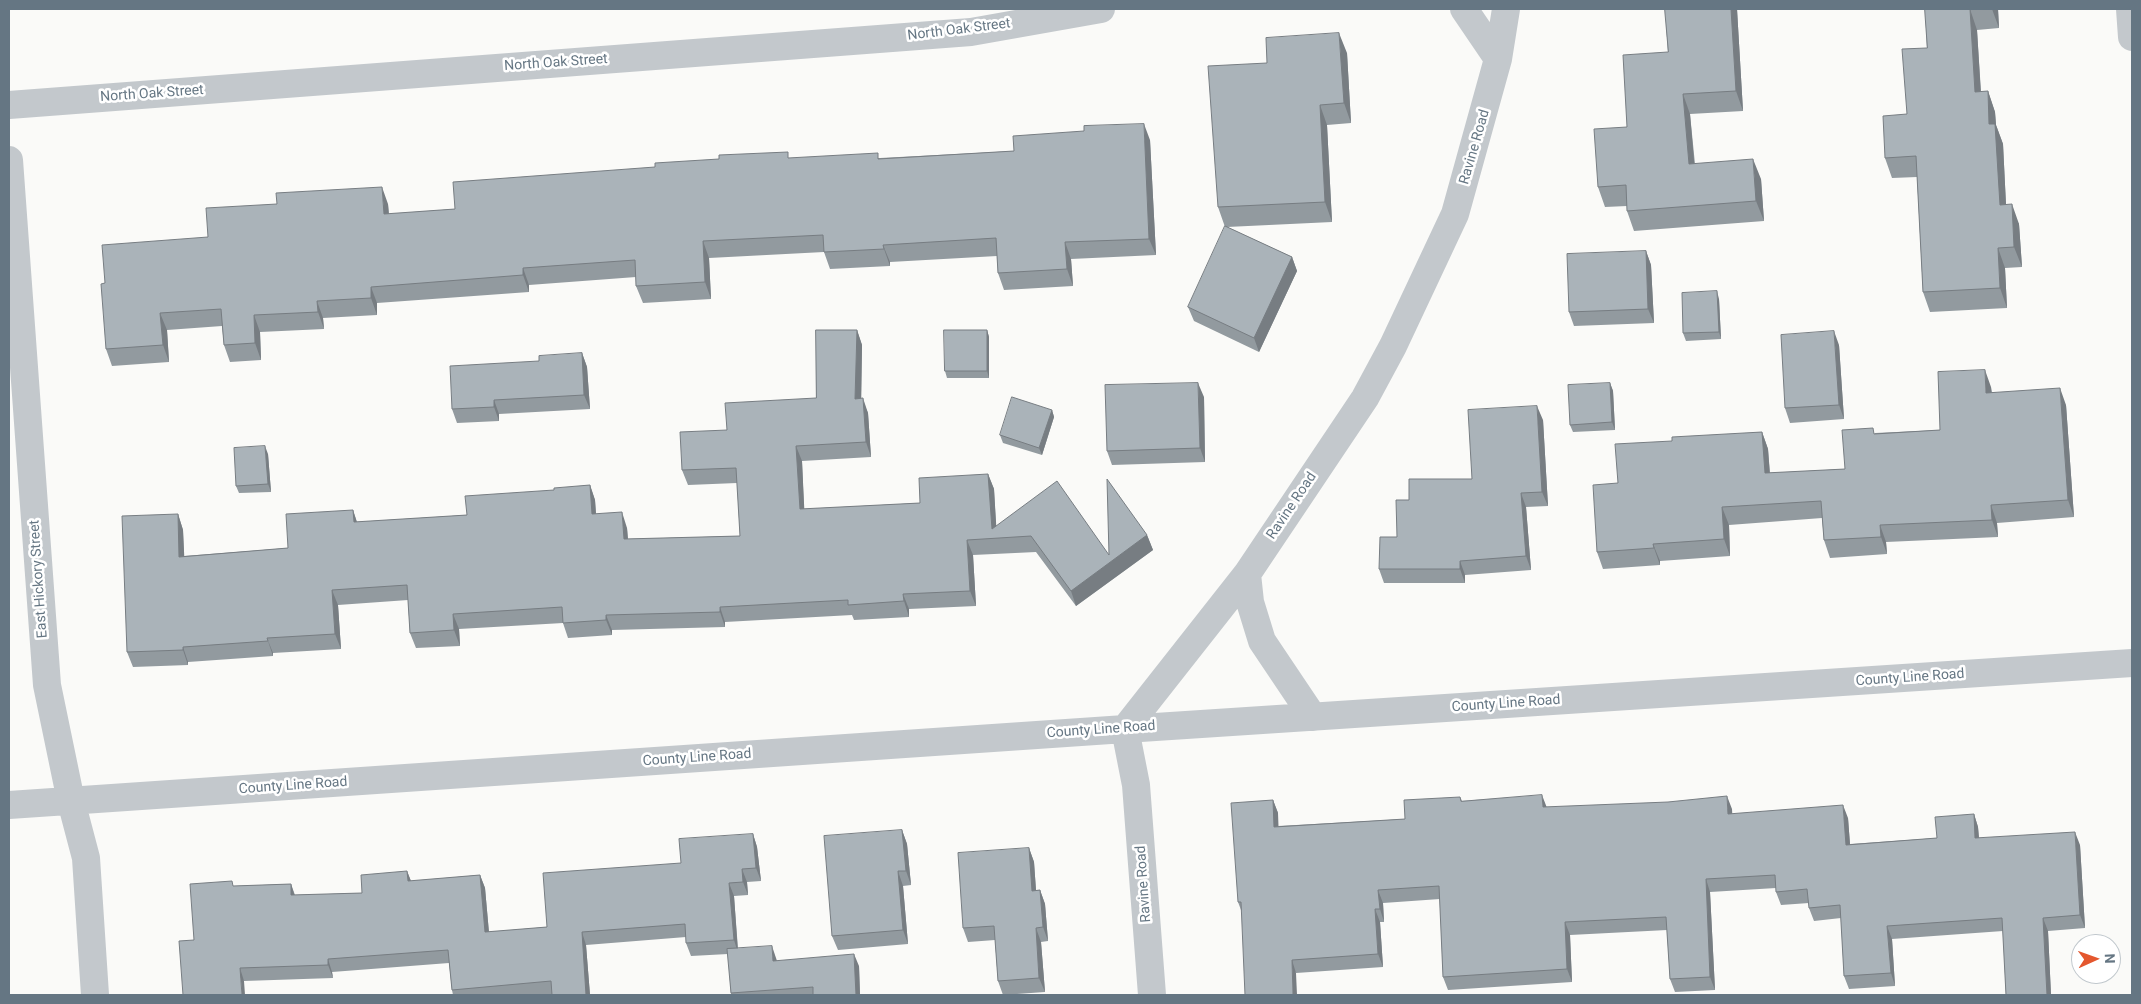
<!DOCTYPE html>
<style>
body{margin:0}
#map{position:relative;width:2141px;height:1004px;overflow:hidden;background:#fafaf8;font-family:Roboto,sans-serif}
canvas{display:block}
.frame{position:absolute;inset:0;border:10px solid #657683;pointer-events:none}
.north{position:absolute;left:2071px;top:934px;width:50px;height:50px;box-sizing:border-box;background:#fff;border:1px solid #c1c8cd;border-radius:50%;rotate:88deg;font-size:14px;font-weight:700;line-height:20px;text-align:center;color:#657683}
.north::after{content:'';display:block;margin:auto;width:18px;height:22px;background:#e4572e;clip-path:polygon(50% 0,100% 100%,50% 72%,0 100%)}
</style>
<div id="map">
<canvas width="2141" height="1004"></canvas>
<div class="frame"></div>
<div class="north">N</div>
</div>
<script>
const ctx = document.querySelector('canvas').getContext('2d');
ctx.lineJoin = 'round';
function stroke(path, color, width, dash) { ctx.strokeStyle = color; ctx.lineWidth = width; ctx.lineCap = dash ? 'butt' : 'round'; ctx.setLineDash(dash || []); ctx.stroke(path); }
function paint(path, color) { ctx.fillStyle = color; ctx.fill(path, 'evenodd'); }
function write(font, color, halo, rows, align = 'center') {
  ctx.font = font + ' Roboto,sans-serif'; ctx.lineWidth = 5; ctx.setLineDash([]); ctx.textBaseline = 'middle'; ctx.strokeStyle = halo; ctx.fillStyle = color; for (const [text, x, y, turn = 0] of rows) {
    ctx.save(); ctx.translate(x, y); ctx.rotate((+turn || 0) * Math.PI / 180); ctx.textAlign = isNaN(turn) ? turn : align; if (halo) ctx.strokeText(text, 0, 0); ctx.fillText(text, 0, 0); ctx.restore();
  }
}
stroke(new Path2D(`
 M1464,9L1498,59
 M2130,9L2132,37
 M9,105L971,32L1101,9
 M9,160L47,685L71,801L86,858L95,995
 M1247,574L1250,602L1262,641L1313,717
 M9,805L1125,729L2132,663
 M1152,995L1136,785L1125,729L1247,574L1365,398L1393,346L1455,214L1498,59L1506,9`), '#c3c8cc', 28);
paint(new Path2D(`
 M1665,9H1737L1743,111L1690,114L1695,164L1761,179L1764,221L1634,231L1627,211V206L1605,207L1598,187L1627,127L1668,52Z
 M1925,9H1998L1999,28L1977,30L1981,92L1988,91L1995,112L1996,125L2003,144L2006,205L2019,224L2022,267L2005,268L2007,308L1930,312L1923,292L1917,177L1892,178L1885,158L1907,114L1927,48Z
 M1347,53L1351,123L1327,125L1332,222L1227,227L1292,257L1297,271L1259,352L1194,321L1188,307L1225,227L1218,207L1267,63Z
 M1150,140L1156,255L1071,259L1073,286L1004,290L998,273L997,256L890,262V266L830,269L824,252L709,258L711,299L643,303L636,286V277L529,285V292L377,303V315L323,318L324,329L260,332L261,360L230,362L224,345L222,326L167,330L169,362L112,366L106,349L105,283L208,237L388,204L389,214L455,209L790,158H880L1014,151Z
 M1646,251L1651,265L1654,323L1574,326L1569,312Z
 M1719,299L1721,339L1686,341L1683,333Z
 M857,330L862,345L861,398L868,413L871,457L802,461L804,509L920,503L988,474L994,489L996,526L1109,555L1147,535L1153,550L1076,606L1036,552L973,555L976,606L909,609V617L854,620L852,615L725,622V627L612,630V635L568,638L563,623L459,629L460,646L416,648L410,633L408,600L338,605L341,649L273,653V656L188,662V665L133,667L127,652L178,514L183,530L184,556L288,548L353,510L357,522L467,515L554,490L590,485L595,500L596,514L627,528L628,539L740,536L737,483L688,485L682,470L727,430L816,398Z
 M987,330L989,337V378H947L945,371Z
 M1839,345L1844,419L1790,423L1785,408Z
 M582,353L587,367L590,409L499,414V421L457,423L452,409L539,361Z
 M1610,383L1613,391L1615,430L1573,432L1570,425Z
 M1991,387L1992,392L2066,405L2074,517L1997,523L1998,537L1886,542L1887,554L1830,558L1824,540L1822,518L1729,525L1730,556L1660,561V565L1603,569L1597,552L1618,483L1672,441L1762,432L1768,449L1770,473L1845,469L1875,433L1940,430Z
 M1204,397L1205,462L1112,465L1107,451Z
 M1052,410L1054,417L1042,455L1003,443L1000,435Z
 M1543,420L1548,506L1526,507L1531,570L1465,575V583H1384L1379,569L1397,537L1409,500L1472,479Z
 M268,454L271,492L239,493L236,486Z
 M1460,797L1462,801L1546,807L1732,809V814L1848,818L1850,844L1937,838L1974,814L1978,827L1979,838L2080,845L2085,928L2048,931L2051,995H2006L2003,931L1892,939L1895,986L1849,989L1844,976L1841,918L1814,921L1809,908V903L1781,905L1776,892V888L1710,892L1715,990L1675,992L1670,979L1667,930L1570,935L1572,982L1448,990L1443,977L1440,899L1383,903L1384,922H1380L1383,967L1296,973L1241,910L1238,902L1273,800L1278,813V826L1405,819Z
 M902,830L907,844L911,885L903,886L908,944L838,950L832,936Z
 M753,834L757,847L761,881L747,882L748,895L734,896L738,949L776,958L777,961L859,966L860,995H731L728,954L691,956L686,943V937L586,945L590,995H552V994L541,995H453L452,990L449,963L332,972L333,978L244,981L194,940L234,886L291,884L295,895L362,893L407,871L411,881L480,875L485,888L489,932L547,927L681,863Z
 M1029,848L1034,862L1036,890H1040L1045,904L1048,941L1041,942L1045,992L1003,995L998,981L995,940L968,942L963,928Z`), '#929a9f');
paint(new Path2D(`
 M1731,9H1737L1743,111L1736,91Z
 M1970,9L1977,30L1982,112L1975,92Z
 M1992,9H1998L1999,28Z
 M1339,33L1347,53L1351,123L1344,103Z
 M1988,91L1995,112L1996,125L2003,144L2007,225L2000,205L1989,124Z
 M1683,94L1690,114L1696,184L1689,164Z
 M1320,105L1327,125L1332,222L1325,202Z
 M1144,124L1150,140L1156,255L1149,239Z
 M1753,159L1761,179L1764,221L1756,201Z
 M382,187L388,204L390,231L384,214Z
 M2012,204L2019,224L2022,267L2014,247Z
 M703,241L709,258L711,299L705,282Z
 M1065,242L1071,259L1073,286L1067,269Z
 M883,245L890,262V266L884,249Z
 M1998,248L2005,268L2007,308L2000,288Z
 M1646,251L1651,265L1654,323L1648,309Z
 M1292,257L1297,271L1259,352L1254,338Z
 M523,268L529,285V292L523,275Z
 M371,287L377,303V315L371,298Z
 M1717,291L1719,299L1721,339L1719,332Z
 M317,301L323,318L324,329L318,312Z
 M160,313L167,330L169,362L163,345Z
 M254,315L260,332L261,360L255,343Z
 M857,330L862,345L861,414L855,399Z
 M987,330L989,337V378L987,371Z
 M1834,331L1839,345L1844,419L1839,405Z
 M582,353L587,367L590,409L584,395Z
 M1985,370L1991,387L1992,410L1986,393Z
 M1198,383L1204,397L1205,462L1200,448Z
 M1610,383L1613,391L1615,430L1612,422Z
 M2060,388L2066,405L2074,517L2068,500Z
 M863,398L868,413L871,457L866,442Z
 M494,400L499,414V421L494,407Z
 M1537,406L1543,420L1548,506L1542,492Z
 M1052,410L1054,417L1042,455L1039,448Z
 M1762,432L1768,449L1771,491L1765,473Z
 M265,446L268,454L271,492L268,484Z
 M796,446L802,461L805,524L800,509Z
 M988,474L994,489L997,538L992,529Z
 M590,485L595,500L597,530L592,514Z
 M1521,493L1526,507L1531,570L1526,556Z
 M1991,505L1997,523L1998,537L1992,520Z
 M1722,507L1729,525L1730,556L1724,539Z
 M353,510L358,526L354,522Z
 M622,512L627,528L629,554L624,539Z
 M178,514L183,530L185,572L179,557Z
 M1880,525L1886,542L1887,554L1881,537Z
 M1147,535L1153,550L1076,606L1071,591Z
 M967,540L973,555L976,606L970,591Z
 M1653,544L1660,561V565L1654,548Z
 M1460,561L1465,575V583L1460,569Z
 M332,590L338,605L341,649L335,634Z
 M903,594L909,609V617L904,601Z
 M720,607L725,622V627L720,612Z
 M453,614L459,629L460,646L454,630Z
 M606,615L612,630V635L606,620Z
 M267,638L273,653V656Z
 M183,647L188,662V665L183,650Z
 M1542,795L1547,808L1543,807Z
 M1727,796L1732,809L1733,827L1728,814Z
 M1273,800L1278,813L1279,840L1274,827Z
 M1843,805L1848,818L1851,858L1846,845Z
 M1974,814L1978,827L1980,851L1975,838Z
 M902,830L907,844L911,885L906,871Z
 M2075,832L2080,845L2085,928L2080,915Z
 M753,834L757,847L761,881L756,868Z
 M1029,848L1034,862L1037,905L1032,891Z
 M742,869L747,882L748,895L743,882Z
 M407,871L412,884L408,881Z
 M898,871L903,886L908,944L903,930Z
 M480,875L485,888L490,945L485,932Z
 M1706,879L1710,892L1715,990L1710,977Z
 M729,883L734,896L738,953L734,940Z
 M291,884L295,897L291,895Z
 M1040,890L1045,904L1048,941L1043,927Z
 M1378,890L1383,903L1384,922L1380,909Z
 M1375,909L1380,922L1383,967L1378,954Z
 M2043,918L2048,931L2051,995H2047Z
 M1565,922L1570,935L1572,982L1567,969Z
 M1887,926L1892,939L1895,986L1891,973Z
 M1036,928L1041,942L1045,992L1039,978Z
 M582,932L586,945L590,995H586Z
 M772,946L776,958L778,974L773,961Z
 M854,954L859,966L860,995H856Z
 M328,959L332,972L333,978L328,965Z
 M1292,960L1296,973L1297,995H1293Z
 M240,968L244,981L245,995H242Z`), '#777d82');
const building = new Path2D(`
 M1665,9H1731L1736,91L1683,94L1689,164L1753,159L1756,201L1627,211L1626,185L1598,187L1594,129L1627,127L1623,55L1668,52Z
 M1925,9H1982H1970L1975,92L1988,91L1989,124H1995L2000,205L2012,204L2014,247L1998,248L2000,288L1923,292L1916,156L1885,158L1883,116L1907,114L1902,49L1927,48Z
 M1339,33L1344,103L1320,105L1325,202L1218,207L1208,66L1267,63L1266,38Z
 M1144,124L1149,239L1065,242L1067,269L998,273L996,238L883,245L884,249L824,252L823,235L703,241L705,282L636,286L635,260L523,268V275L371,287V298L317,301L318,312L254,315L255,343L224,345L221,309L160,313L163,345L106,349L101,284L105,283L102,245L208,237L206,208L277,204L276,193L382,187L384,214L455,209L453,182L655,167V163L719,159V155L788,152V158L878,153V159L1014,151L1013,136L1084,131V126Z
 M1225,226L1292,257L1254,338L1188,307Z
 M1646,251L1648,309L1569,312L1567,254Z
 M1717,291L1719,332L1683,333L1682,293Z
 M816,330H857L855,399L863,398L866,442L796,446L800,509L920,503L919,478L988,474L992,529L1057,481L1109,555L1107,479L1147,535L1071,591L1031,536L967,540L970,591L903,594L904,601L848,605V600L720,607V612L606,615V620L563,623L562,607L453,614L454,630L410,633L407,585L332,590L335,634L267,638L268,641L183,647V650L127,652L122,516L178,514L179,557L288,548L286,514L353,510L354,522L467,515L465,496L554,490V488L590,485L592,514L622,512L624,539L740,536L736,468L682,470L680,432L727,430L725,403L816,398Z
 M944,330H987V371H945Z
 M1834,331L1839,405L1785,408L1781,335Z
 M582,353L584,395L494,400V407L452,409L450,366L539,361V356Z
 M1985,370L1986,393L2060,388L2068,500L1991,505L1992,520L1880,525L1881,537L1824,540L1821,501L1722,507L1724,539L1653,544L1654,548L1597,552L1593,485L1618,483L1615,444L1672,441V437L1762,432L1765,473L1845,469L1842,430L1873,428L1874,434L1940,430L1938,372Z
 M1198,383L1200,448L1107,451L1105,385Z
 M1610,383L1612,422L1570,425L1568,385Z
 M1012,397L1052,410L1039,448L1000,435Z
 M1537,406L1542,492L1521,493L1526,556L1460,561V569H1379L1380,537H1397L1396,500H1409V479H1472L1468,410Z
 M265,446L268,484L236,486L234,448Z
 M1542,795L1543,807L1668,802L1727,796L1728,814L1843,805L1846,845L1937,838L1935,817L1974,814L1975,838L2075,832L2080,915L2043,918L2047,995H2049H2006L2002,918L1887,926L1891,973L1844,976L1840,905L1809,908L1807,889L1776,892L1775,875L1706,879L1710,977L1670,979L1666,917L1565,922L1567,969L1443,977L1439,886L1378,890L1380,909H1375L1378,954L1292,960L1293,995H1245L1241,902H1238L1231,803L1273,800L1274,827L1405,819L1404,800L1460,797L1461,801Z
 M902,830L906,871H898L903,930L832,936L824,836Z
 M753,834L756,868L742,869L743,882L729,883L734,940L686,943L685,924L582,932L586,995H552L551,981L452,990L448,950L328,959V965L240,968L242,995H183L179,941L194,940L190,884L232,881L233,886L291,884V895L362,893L361,875L407,871L408,881L480,875L485,932L547,927L543,873L681,863L679,839Z
 M1029,848L1032,891L1040,890L1043,927L1036,928L1039,978L998,981L994,926L963,928L958,853Z
 M772,946L773,961L854,954L856,995H813V987L731,993L727,949Z`);
paint(building, '#aab3b9');
stroke(building, '#777d82', 1);
write('14px', '#657683', '#fff', [
 ["North Oak Street",959,30,-7],
 ["North Oak Street",556,63,-4],
 ["North Oak Street",152,94,-4],
 ["Ravine Road",1475,147,-74],
 ["Ravine Road",1292,506,-56],
 ["East Hickory Street",39,579,-94],
 ["County Line Road",1910,678,-4],
 ["County Line Road",1506,704,-4],
 ["County Line Road",1101,730,-4],
 ["County Line Road",697,758,-4],
 ["County Line Road",293,786,-4],
 ["Ravine Road",1144,884,-94]
]);
</script>
